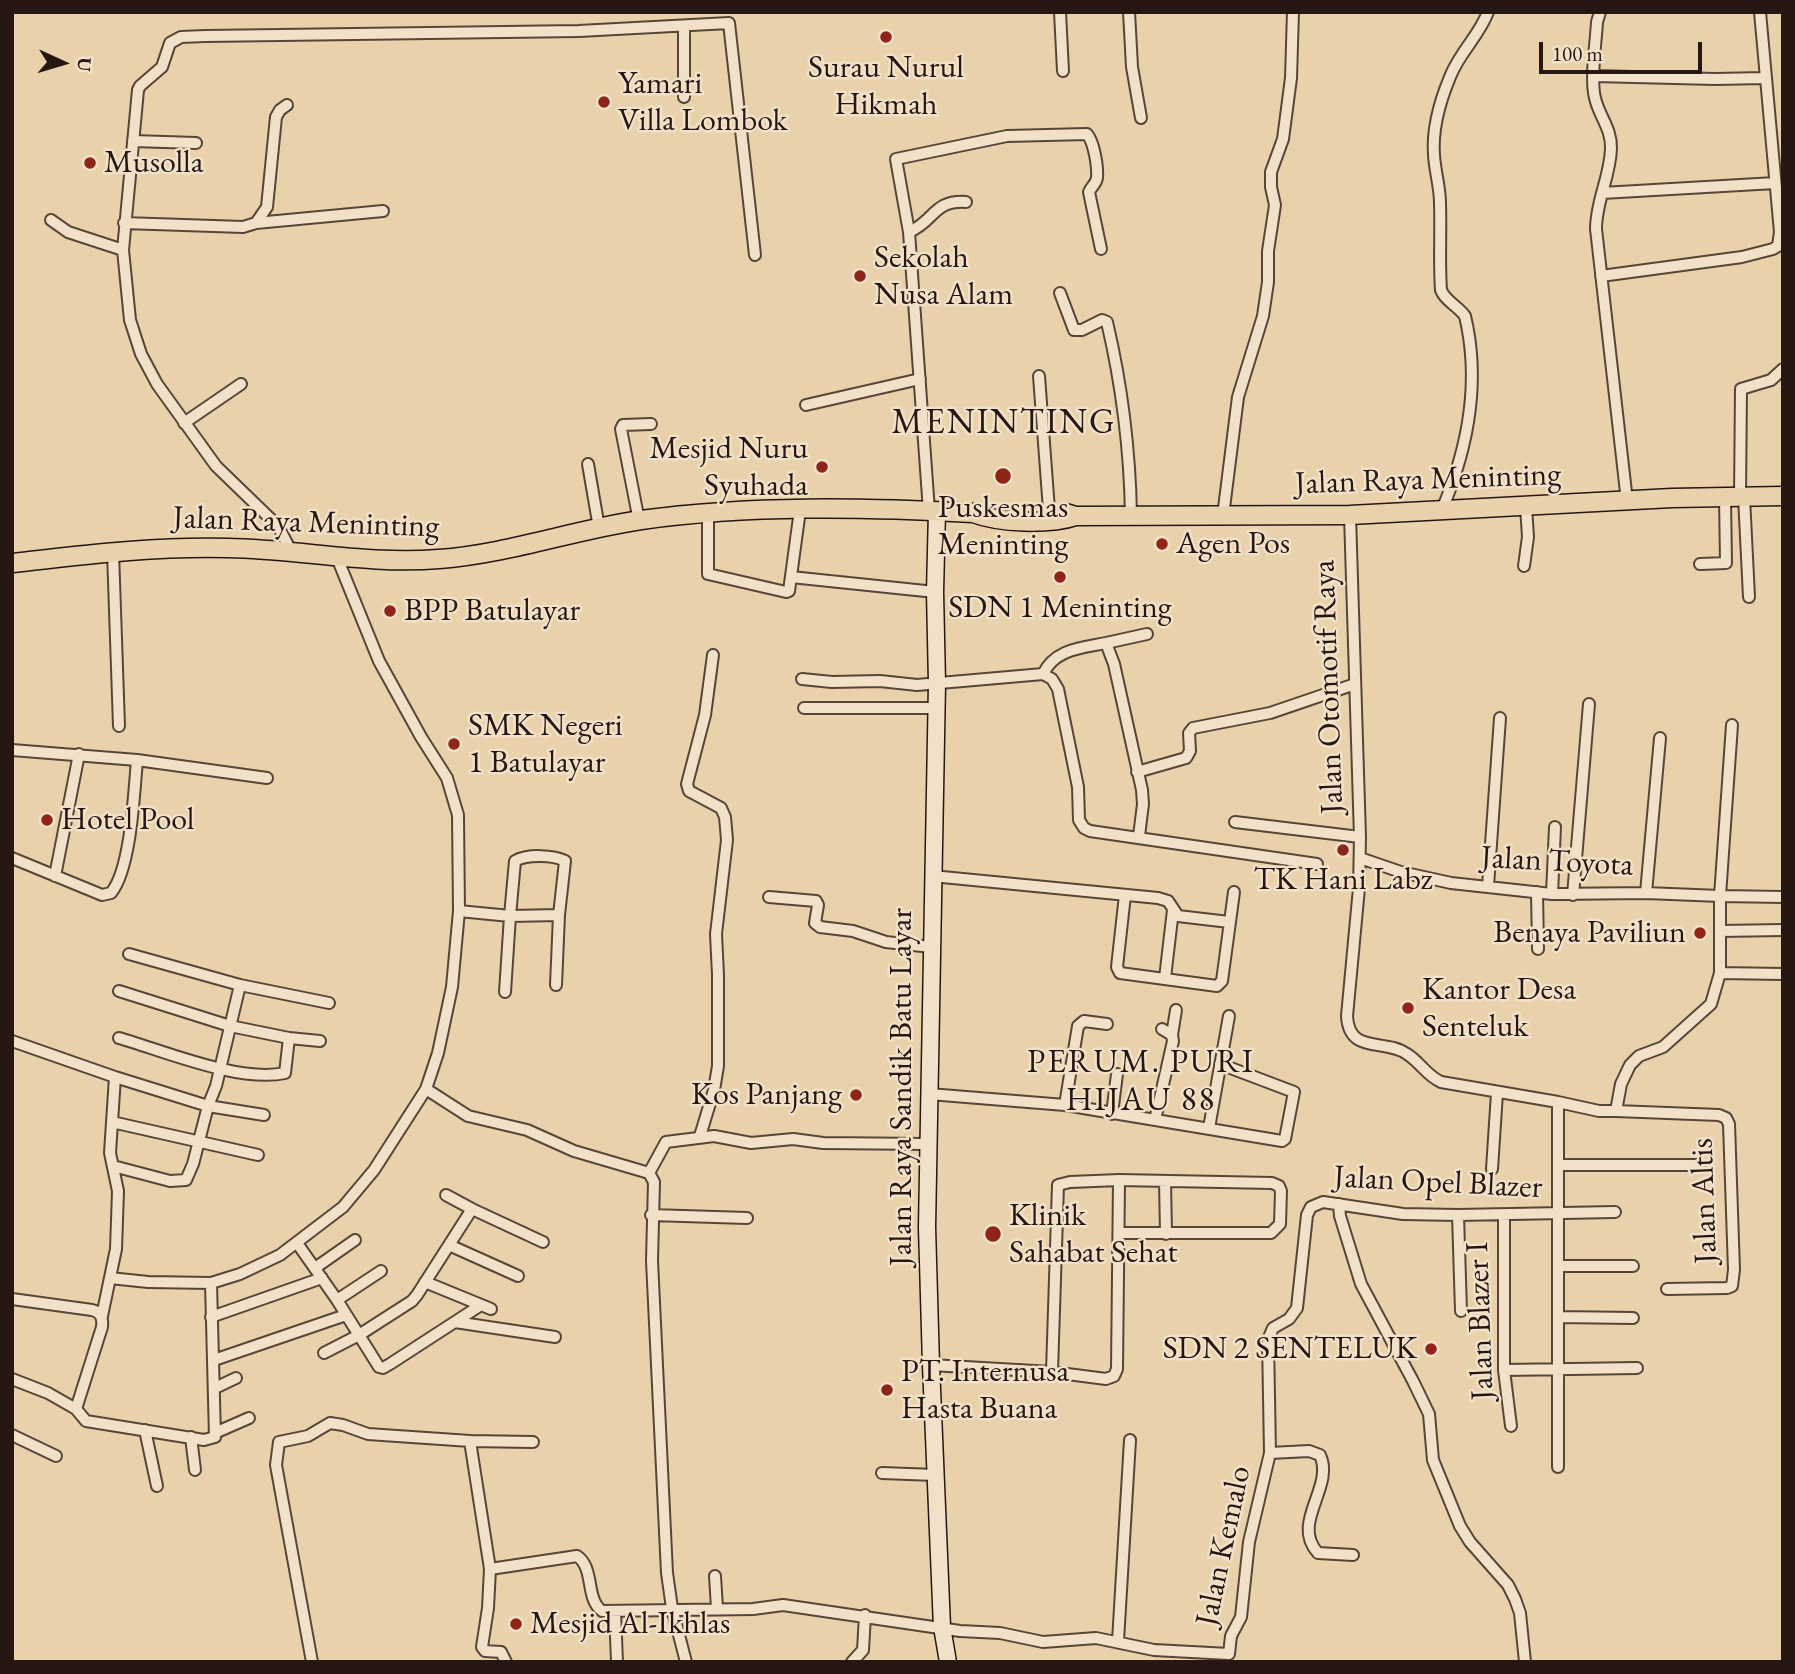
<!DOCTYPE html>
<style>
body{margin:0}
#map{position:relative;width:1795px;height:1674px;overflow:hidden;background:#e9d1ab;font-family:"EB Garamond",serif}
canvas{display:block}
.frame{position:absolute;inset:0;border:14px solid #261712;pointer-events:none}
.north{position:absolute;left:28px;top:28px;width:70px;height:70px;-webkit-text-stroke:5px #f1e1c8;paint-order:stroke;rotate:94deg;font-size:19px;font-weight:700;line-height:28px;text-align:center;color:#261712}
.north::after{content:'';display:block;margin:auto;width:24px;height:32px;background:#261712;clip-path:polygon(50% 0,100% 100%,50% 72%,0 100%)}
.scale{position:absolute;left:1539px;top:42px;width:163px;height:32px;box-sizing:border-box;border:4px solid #261712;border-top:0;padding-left:9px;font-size:21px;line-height:24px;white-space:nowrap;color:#261712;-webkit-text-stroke:5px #f1e1c8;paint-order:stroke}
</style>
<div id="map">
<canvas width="1795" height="1674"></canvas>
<div class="frame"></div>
<div class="north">U</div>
<div class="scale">100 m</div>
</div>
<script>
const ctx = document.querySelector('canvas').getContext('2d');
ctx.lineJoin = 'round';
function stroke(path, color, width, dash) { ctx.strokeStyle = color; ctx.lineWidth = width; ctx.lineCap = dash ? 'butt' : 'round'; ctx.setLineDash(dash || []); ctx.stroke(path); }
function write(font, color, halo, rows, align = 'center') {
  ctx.font = font + ' "EB Garamond",serif'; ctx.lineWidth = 5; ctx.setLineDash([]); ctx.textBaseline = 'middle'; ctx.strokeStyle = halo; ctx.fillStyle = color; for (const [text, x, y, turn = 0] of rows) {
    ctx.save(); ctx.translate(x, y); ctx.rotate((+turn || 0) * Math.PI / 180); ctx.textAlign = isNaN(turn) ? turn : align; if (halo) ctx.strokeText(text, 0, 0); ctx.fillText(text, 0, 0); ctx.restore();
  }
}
const minor = new Path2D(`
 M1060,12L1063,71
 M1129,12L1132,67L1141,118
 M1600,12L1597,22C1596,42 1590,80 1595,98C1599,116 1612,129 1611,149C1610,177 1596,201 1596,229L1627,501
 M684,26V97
 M1594,76L1715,79L1765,78
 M133,141L196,143
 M1602,193L1775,183
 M51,220L68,232L123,250
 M124,223L243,227L256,223L267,207L276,117L280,110L287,105
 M256,223L383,211
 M909,232C935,221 933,200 966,202
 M1601,276L1742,257L1773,249L1778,246L1780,232L1760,12
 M1060,293L1074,330H1082L1102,320L1107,322C1122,386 1130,451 1131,516
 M1039,376L1049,510
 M806,405L920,379
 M184,423L241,384
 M588,464L599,528
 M1740,497L1741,389L1771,380L1783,369
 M1744,497L1749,597
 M929,511L909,232L896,159L1007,136L1087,134C1094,142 1098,167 1097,178C1096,184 1091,187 1089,192L1101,249
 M708,512V574L786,592L789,591L800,510
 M1441,512C1468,449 1481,383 1465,316C1458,306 1445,301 1441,290C1439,261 1441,232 1440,203C1440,187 1435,172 1434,155C1432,129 1440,101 1450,77C1459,53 1479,36 1488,12
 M1350,515L1360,837L1359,888L1347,1016C1349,1055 1385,1038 1407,1054C1420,1062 1427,1076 1441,1082L1558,1102L1599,1111H1616L1621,1084L1630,1065L1639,1056L1663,1047L1711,1004L1720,973V896L1646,893L1552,894L1451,883L1401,872L1360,858
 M1223,516L1238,397L1263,316L1268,282V251L1275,205L1271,187V172L1283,139L1291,78L1293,12
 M639,521L621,429L623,425L651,424
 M291,551L278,526L216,466L157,384L141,354L130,320L123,250L138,90L140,86L162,67L170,43L181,37L205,36L579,31L729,23L755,255
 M113,552L119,726
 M336,555L379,661L421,737L447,778L458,815L459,911L452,987L438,1053L426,1089L468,1116L527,1130L574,1151L649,1173L666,1142L714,1136L751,1143L793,1139L823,1143L928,1144
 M1700,564L1726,563L1725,497
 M1524,566L1528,537L1526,507
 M791,577L935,592
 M1106,643L1147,634
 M1043,674C1055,649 1081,648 1106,643L1114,664L1142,790L1143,804L1139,836
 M802,679L832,682L880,681L917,685L1043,674L1052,679L1058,689L1078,787L1079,820L1084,828L1090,831L1317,864
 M804,708H936
 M1732,725L1720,896L1783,897
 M12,750L137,760L267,778
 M1137,772L1186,758L1190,751L1189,733L1193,728L1270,713L1355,684
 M1235,822L1360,837
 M12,858L102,895L111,893C131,869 134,793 137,760
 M55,876L79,754
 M932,876L1158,898L1168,901L1178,916L1229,922
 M1488,886L1500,718
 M1537,892L1538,949
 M1646,893L1660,738
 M1552,894L1555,827
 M1125,895L1117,967L1120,973L1217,986L1222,981L1234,892
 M1573,895L1589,704
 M769,897L816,901L818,905L815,923L820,927L853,931L886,942L931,947
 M459,911L510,916L515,861C527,854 554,855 565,861L559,915L556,985
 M1720,931L1783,930
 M129,954L240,985
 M1720,973L1783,974
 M1165,978L1173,910
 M119,991L230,1026L289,1038L285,1073C240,1083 164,1051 119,1038
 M505,992L510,916L559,915
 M1172,1035L1176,1010
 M289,1038L320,1041
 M12,1041L115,1077L208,1106L216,1086L240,985L329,1003
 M929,1094L1065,1105L1282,1141L1285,1139L1294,1092L1220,1064
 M1065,1105L1078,1026L1084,1021L1107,1024
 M1616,1111L1719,1115L1726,1118L1729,1124L1734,1270L1732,1286L1727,1288L1667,1289
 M1112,1114L1117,1074
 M1155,1120L1173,1041L1172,1035L1162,1029
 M112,1122L258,1155
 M1209,1128L1229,1016
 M700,1136L714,1090L718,1066V975L716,934L727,840L725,817L721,808L689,791L687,784L705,715L713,655
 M1559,1165H1700
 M113,1166L170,1181L186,1180L193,1164L208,1106L264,1115
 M1492,1169L1497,1093
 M649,1173L654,1182L652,1261L667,1573L672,1608L686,1662
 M1165,1181L1166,1234
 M1339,1204L1340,1216L1361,1284L1413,1381L1429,1414L1433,1460L1460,1526L1470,1542L1508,1585L1515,1599L1520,1613L1525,1662
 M472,1209L543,1242
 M651,1215L747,1218
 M1458,1215L1461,1311
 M1504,1215V1370L1511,1426
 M297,1243L337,1300L379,1367L383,1368L390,1364L481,1305
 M449,1245L518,1276
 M1559,1266H1633
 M315,1268L355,1240
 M110,1278L148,1282L211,1283
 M425,1282L491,1309
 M12,1299L92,1310C101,1312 103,1318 102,1327L76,1409
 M337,1300L381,1271
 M102,1316L116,1249L118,1191L110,1153L115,1077
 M211,1317L322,1278
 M1559,1317L1633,1318
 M455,1322L555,1337
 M324,1353L359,1335L412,1301L417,1295L472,1209L446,1195
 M214,1360L346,1315
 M931,1365L1052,1372L1106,1379L1114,1376L1117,1369L1119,1180
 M1504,1370L1637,1368
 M1052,1372L1058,1185L1070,1182L1119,1180L1272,1183L1279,1186L1281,1191L1280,1224L1271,1233H1119
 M12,1379L48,1393L76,1409L86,1421L204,1440L215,1437L211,1283L240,1274L280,1255L343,1207L374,1170L426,1089
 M215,1388L236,1378
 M145,1430L157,1486
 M217,1432L249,1418
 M12,1435L56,1456
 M191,1437L195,1470
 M470,1441L533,1442
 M1270,1453L1309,1451L1320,1455C1335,1487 1290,1523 1318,1553L1353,1555
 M1558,1467V1102
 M882,1473L935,1475
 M490,1569L577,1556C595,1568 585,1599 602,1611L753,1609L783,1605L960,1631L1000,1633L1043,1642L1096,1638L1154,1650L1229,1654L1231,1636L1241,1617L1249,1542L1270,1453L1268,1340L1273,1328L1289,1319L1297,1308L1307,1215L1311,1207L1323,1202L1403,1214L1458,1215L1615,1212
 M715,1576L717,1608
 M615,1611L617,1662
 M1118,1641L1130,1440
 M312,1662L276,1465L279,1442L308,1436L330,1423L343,1425L368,1434L470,1441L490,1569L488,1608L482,1647L485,1651L501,1652L506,1662
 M852,1662L863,1650L865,1615`);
const secondary = new Path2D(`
 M937,511L935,592L937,683L927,1227L931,1365L942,1627L948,1662`);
const trunk = new Path2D(`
 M1066,513L1076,516L1350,515L1672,498L1783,496
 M12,563C84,555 156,546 228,548C298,549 369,565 439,559C508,554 573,530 641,520C750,505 863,507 973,513C1000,523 1048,525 1076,516`);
stroke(minor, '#574638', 14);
stroke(secondary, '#261712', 19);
stroke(trunk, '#261712', 21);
stroke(minor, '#f1e1c8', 10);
stroke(secondary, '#f1e1c8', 16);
stroke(trunk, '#e9d1ab', 18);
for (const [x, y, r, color] of [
 [886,37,7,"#8f2418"],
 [604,102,7,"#8f2418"],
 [90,163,7,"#8f2418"],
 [860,276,7,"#8f2418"],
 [822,467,7,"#8f2418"],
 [1003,476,9,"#8f2418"],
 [1162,544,7,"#8f2418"],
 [1060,577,7,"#8f2418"],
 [390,611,7,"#8f2418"],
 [454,744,7,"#8f2418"],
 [47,820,7,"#8f2418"],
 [1343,850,7,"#8f2418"],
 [1700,933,7,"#8f2418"],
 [1408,1008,7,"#8f2418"],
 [856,1095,7,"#8f2418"],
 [993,1234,9,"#8f2418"],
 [1431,1349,7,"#8f2418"],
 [887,1390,7,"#8f2418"],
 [516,1624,7,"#8f2418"]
]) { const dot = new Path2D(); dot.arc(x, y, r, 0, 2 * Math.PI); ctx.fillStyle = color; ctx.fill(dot); stroke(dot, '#f1e1c8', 2.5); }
write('32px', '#261712', '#f1e1c8', [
 ["Surau Nurul",886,68,"center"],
 ["Hikmah",886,105,"center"],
 ["Yamari",618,84],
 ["Villa Lombok",618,121],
 ["Musolla",104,163],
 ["Sekolah",874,258],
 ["Nusa Alam",874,295],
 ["Mesjid Nuru",808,449,"right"],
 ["Syuhada",808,486,"right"],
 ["Puskesmas",1003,508,"center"],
 ["Meninting",1003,545,"center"],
 ["Agen Pos",1176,544],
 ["SDN 1 Meninting",1060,608,"center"],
 ["BPP Batulayar",404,611],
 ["SMK Negeri",468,726],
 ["1 Batulayar",468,763],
 ["Hotel Pool",61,820],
 ["TK Hani Labz",1343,880,"center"],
 ["Benaya Paviliun",1686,933,"right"],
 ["Kantor Desa",1422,990],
 ["Senteluk",1422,1027],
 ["Kos Panjang",842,1095,"right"],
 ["Klinik",1009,1216],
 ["Sahabat Sehat",1009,1253],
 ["SDN 2 SENTELUK",1417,1349,"right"],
 ["PT. Internusa",901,1372],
 ["Hasta Buana",901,1409],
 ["Mesjid Al-Ikhlas",530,1624]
], 'left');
write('32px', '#261712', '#f1e1c8', [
 ["Jalan Raya Meninting",1428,480,-2],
 ["Jalan Raya Meninting",306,523,2],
 ["Jalan Otomotif Raya",1329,687,-92],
 ["Jalan Toyota",1557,862,3],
 ["Jalan Raya Sandik Batu Layar",902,1087,-90],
 ["Jalan Opel Blazer",1438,1183,3],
 ["Jalan Altis",1705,1201,-92],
 ["Jalan Blazer I",1481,1321,-92],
 ["Jalan Kemalo",1224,1546,-78]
]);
ctx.letterSpacing = '2px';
write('33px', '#261712', '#f1e1c8', [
 ["PERUM. PURI",1141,1063],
 ["HIJAU 88",1141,1101]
]);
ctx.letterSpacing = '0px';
ctx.letterSpacing = '2px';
write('35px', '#261712', '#f1e1c8', [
 ["MENINTING",1004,423]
]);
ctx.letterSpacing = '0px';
</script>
